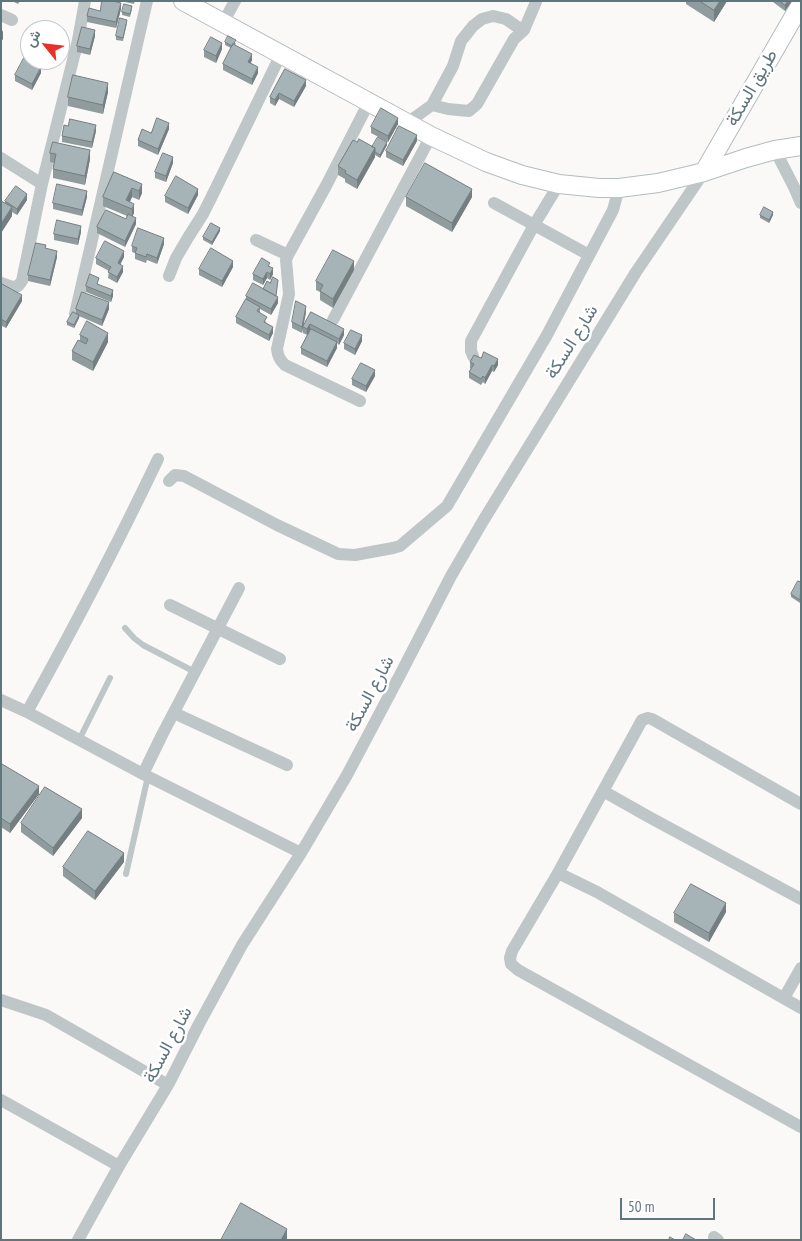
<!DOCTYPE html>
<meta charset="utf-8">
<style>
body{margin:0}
#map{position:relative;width:802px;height:1241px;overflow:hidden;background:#faf9f8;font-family:"PT Sans Narrow",Vazirmatn,sans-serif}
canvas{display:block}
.frame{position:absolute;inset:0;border:2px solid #5f767d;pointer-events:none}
.north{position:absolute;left:20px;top:20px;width:50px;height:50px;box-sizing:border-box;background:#fff;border:1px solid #bfc8cb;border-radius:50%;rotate:299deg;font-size:14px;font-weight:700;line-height:20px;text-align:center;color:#5f767d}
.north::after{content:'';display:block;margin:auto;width:18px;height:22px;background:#e83229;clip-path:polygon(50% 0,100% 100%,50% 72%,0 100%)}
.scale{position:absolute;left:620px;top:1198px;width:95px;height:22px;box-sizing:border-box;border:2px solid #5f767d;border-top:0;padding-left:6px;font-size:15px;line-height:18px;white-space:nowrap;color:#5f767d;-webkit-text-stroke:4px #fff;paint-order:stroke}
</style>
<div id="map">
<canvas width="802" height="1241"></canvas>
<div class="frame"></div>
<div class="north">ش</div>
<div class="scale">50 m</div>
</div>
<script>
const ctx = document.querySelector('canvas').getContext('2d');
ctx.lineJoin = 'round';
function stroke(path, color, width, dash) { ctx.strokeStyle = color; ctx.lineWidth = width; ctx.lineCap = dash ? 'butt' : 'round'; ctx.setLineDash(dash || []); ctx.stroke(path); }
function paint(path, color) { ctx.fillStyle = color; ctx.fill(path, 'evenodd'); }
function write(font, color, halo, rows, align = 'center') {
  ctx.font = font + ' "PT Sans Narrow",Vazirmatn,sans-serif'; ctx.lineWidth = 5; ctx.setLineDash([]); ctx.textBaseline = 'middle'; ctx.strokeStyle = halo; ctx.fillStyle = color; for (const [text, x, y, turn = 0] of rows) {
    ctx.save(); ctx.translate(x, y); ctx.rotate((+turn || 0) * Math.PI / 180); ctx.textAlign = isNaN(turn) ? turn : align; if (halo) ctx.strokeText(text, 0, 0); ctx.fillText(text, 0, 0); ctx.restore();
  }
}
const secondary = new Path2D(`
 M183,1L431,136L486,162L522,175L559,184L599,188H619L658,183L704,172L746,158L775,150L801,146
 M704,172L801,4`);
stroke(secondary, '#b3bcbf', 20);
stroke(new Path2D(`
 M125,628L134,638L143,645L195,672
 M79,740L110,678
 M126,874L148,776`), '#bec6c8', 6);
stroke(new Path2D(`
 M1,15L12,20
 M223,23L235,1
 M432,105L448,109L469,111L477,104L514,39L524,30L536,2
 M407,123L432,105L453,66L461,41L473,26L482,19L493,16L506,19L516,26L524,30
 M775,150L794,187L801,203
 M1,158L42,184
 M494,203L589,255
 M256,240L288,255
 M169,276L176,258L189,236L203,214L215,190L281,54
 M1,283L12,287L18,286L22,281L42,184L78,40L85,1
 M75,314L147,1
 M333,320L431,136
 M473,356L471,351V341L534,225L559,184
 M360,401L285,365C280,360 278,357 277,349L289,294L286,260L288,255L327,184L369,102
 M169,481L175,475L184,476L277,525L334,552L338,554L355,555L393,548L400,546L447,506L547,335L613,210L619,188
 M170,605L280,659
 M1,700L27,712L143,774L301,853
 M27,712C73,629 117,545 158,459
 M174,713L287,765
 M143,774L162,735L239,588
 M603,791L649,817L801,899
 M801,804L652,719L648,718L642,720L558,873L512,951L510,958L511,964L518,970L801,1127
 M558,873L597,892L801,1008
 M784,998L801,968
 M1,1000L46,1015L168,1085
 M1,1100L119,1166
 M714,1237L718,1240
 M78,1240L119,1166L168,1085L199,1024L242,945L301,853L347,775L400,675L451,576L483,521L636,272L704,172`), '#bec6c8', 12);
stroke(secondary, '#fff', 18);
paint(new Path2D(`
 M12,1H20L18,4Z
 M120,1H135L134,4Z
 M686,1H727L714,22L686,4Z
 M773,1H792L785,11L773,2Z
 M121,9L116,28L87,22V16L100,11Z
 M132,9L130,17L122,15V12Z
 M127,23L123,41L116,40V36Z
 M95,36L90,55L77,52V46Z
 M225,42L236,43L235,45L252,60L251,63L258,73L252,85L223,70V64L231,48L225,45Z
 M222,49L216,63L204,57V50Z
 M285,69L306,86L294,107L279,99L275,106L270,103V97Z
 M41,73L32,90L15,81V75Z
 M108,92L103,114L68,106V97Z
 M398,124L388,142L371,133V127Z
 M169,129L158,155L138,146V140L151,133Z
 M96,131L92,148L62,142V136Z
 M417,141L403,166L386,157V151Z
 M357,142L372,147L387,145L380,158L375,155V157L357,189L345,182V179L338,175V166Z
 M50,153L90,159L85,185L53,178V169L54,163L50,162Z
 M173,163L166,182L155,178V172Z
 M114,172L142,193L139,200L132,197L130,202L134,213L132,216L136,224L125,247L97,233V227L126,219L127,216L103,206V197Z
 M198,195L188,214L165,202V196Z
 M87,197L82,216L53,209V203Z
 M406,197H472L452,232L406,206Z
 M27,200L17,215L12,212V216L1,233V201L5,203V201Z
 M760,215H773L769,223L760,218Z
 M220,231L212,245L203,240V237Z
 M81,232L78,245L54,240V234Z
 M164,244L157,264L147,260L146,263L135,259V253L132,252V246Z
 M46,249L57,257L50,286L28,281V275Z
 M124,257L120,264L123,272L117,283L108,278L109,271L96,264V258Z
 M233,267L222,287L199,275V269Z
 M270,267L273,274L270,280L267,278L263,285L253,280V274Z
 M354,270L333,308L320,300V292L316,290V281Z
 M99,284V285L113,296L111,302L86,292V286Z
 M1,286L22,301L6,328L2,326L1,333Z
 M246,296H276L278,303L271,315L260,309V313L273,333L269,341L236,323V317L246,299Z
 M76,309H109L102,326L79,316V318L74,328L67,325V322L76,313Z
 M306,312L302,333L292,328V322Z
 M311,312L344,335L339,345L337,343V348L327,367L301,354V348L307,335L303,333V327Z
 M80,335L108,342L93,371L72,360V351L80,341Z
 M362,341L355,355L344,349V343Z
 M481,358L498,365L494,372L492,371L485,384L483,382L481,385L469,378V372L471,369L470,368V362Z
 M375,376L366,392L352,385V379Z
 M801,582L800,603L791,597V594Z
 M1,765L39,794L10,833L1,827Z
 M82,818L53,856L21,832V823Z
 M124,862L95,900L63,876V867Z
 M726,912L709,942L674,922V913Z`), '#909b9d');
paint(new Path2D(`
 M720,1H727L714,22V10Z
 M788,1H792L785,11V5Z
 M121,3V9L116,28V22Z
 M3,30V39L1,42V34Z
 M95,30V36L90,55V49Z
 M222,43V49L216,63V56Z
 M252,54V60L248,68V62Z
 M41,67V73L32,90V84Z
 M258,67V73L252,85V79Z
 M306,80V86L294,107V101Z
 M108,83V92L103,114V105Z
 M279,93V99L275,106V100Z
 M398,118V124L388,142V136Z
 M169,123V129L158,155V149Z
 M96,125V131L92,148V142Z
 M417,135V141L403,166V160Z
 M387,142V145L380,158V155Z
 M375,148V157L357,189V180Z
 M90,150V159L85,185V176Z
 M173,157V163L166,182V176Z
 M142,184V193L139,200V191Z
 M132,188V197L127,207L126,200Z
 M198,189V195L188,214V208Z
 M472,189V197L452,232V223Z
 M87,191V197L82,216V210Z
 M27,194V200L17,215V209Z
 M134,204V213L132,218V209Z
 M12,207V216L1,233V224Z
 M773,212V215L769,223V220Z
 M136,218V224L125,247V241Z
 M81,226V232L78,245V239Z
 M220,228V231L212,245V242Z
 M164,238V244L157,264V258Z
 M57,251V257L50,286V280Z
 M124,251V257L118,269V263Z
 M233,261V267L222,287V281Z
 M354,261V270L333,308V299Z
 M123,266V272L117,283V277Z
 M273,268V274L270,280V274Z
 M267,272V278L263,285V279Z
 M113,290V296L111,302V296Z
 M22,295V301L6,328V322Z
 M278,297V303L271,315V309Z
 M109,302V309L102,326V320Z
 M306,306V312L302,333V327Z
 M79,315V318L74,328V325Z
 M310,324V330L307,335V329Z
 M273,327V333L269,341V335Z
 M344,329V335L339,345V339Z
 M108,333V342L93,371V362Z
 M362,335V341L355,355V349Z
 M337,342V348L327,367V361Z
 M498,359V365L494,372V366Z
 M492,365V371L485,384V378Z
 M375,370V376L366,392V386Z
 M39,786V794L10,833V824Z
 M82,809V818L53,856V848Z
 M124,853V862L95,900V891Z
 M726,903V912L709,942V933Z
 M287,1229V1240H281Z`), '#757e80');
const building = new Path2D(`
 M102,1H113L121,3L116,22L87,16L89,8L100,11Z
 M700,1H720L714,10Z
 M780,1H788L785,5Z
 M124,4L132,6L130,14L122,12Z
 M120,18L127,20L123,38L116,36Z
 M82,27L95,30L90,49L77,46Z
 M228,36L236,40L232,46L225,42Z
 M211,37L222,43L216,56L204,50Z
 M233,44L252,54L248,62L258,67L252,79L223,64Z
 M24,58L41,67L32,84L15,75Z
 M285,69L306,80L294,101L279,93L275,100L270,97Z
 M73,75L108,83L103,105L68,97Z
 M381,108L398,118L388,136L371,127Z
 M157,118L169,123L158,149L138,140L142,129L151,133Z
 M70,119L96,125L92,142L62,136L64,125L68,126Z
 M399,126L417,135L403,160L386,151Z
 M378,137L387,142L380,155L375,152V148L372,147Z
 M359,139L375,148L357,180L345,173L346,171L338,166L353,140L357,142Z
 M53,142L90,150L85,176L53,169L56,154L50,153Z
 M163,153L173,157L166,176L155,172Z
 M425,163L472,189L452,223L406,197Z
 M114,172L142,184L139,191L132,188L126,200L134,204L132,209L103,197Z
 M176,176L198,189L188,208L165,196Z
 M57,184L87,191L82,210L53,203Z
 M16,186L27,194L17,209L5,201Z
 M1,201L12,207L1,224Z
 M764,207L773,212L769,220L760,215Z
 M106,210L126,219L128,214L136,218L125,241L97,227Z
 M57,220L81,226L78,239L54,234Z
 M211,223L220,228L212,242L203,237Z
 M138,228L164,238L157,258L147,254L146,257L135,253L137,248L132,246Z
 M105,241L124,251L118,263L123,266L117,277L108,272L111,267L96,258Z
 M36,243L46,245L45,248L57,251L50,280L28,275Z
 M211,248L233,261L222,281L199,269Z
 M333,250L354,261L333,299L320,291L323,285L316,281Z
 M262,258L270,263L268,266L273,268L270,274L267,272L263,279L253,274Z
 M90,274L99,278L97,284L113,290L111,296L86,286Z
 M273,277L278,280L276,296L263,289L267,281L270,283Z
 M253,283L278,297L271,309L246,296Z
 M2,284L22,295L6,322L1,319V286Z
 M82,292L109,302L102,320L76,309Z
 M246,299L260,307L257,311L267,317L264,322L273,327L269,335L236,317Z
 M296,301L306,306L302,327L292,322Z
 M73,312L79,315L74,325L67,322Z
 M311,312L344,329L339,339L310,324L307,329L303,327Z
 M87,321L108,333L93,362L72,351L78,340L86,344L88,339L80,335Z
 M311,329L337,342L327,361L301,348Z
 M351,330L362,335L355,349L344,343Z
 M484,352L498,359L494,366L492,365L485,378L483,376L481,379L469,372L474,364L470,362L474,355L481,358Z
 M361,363L375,370L366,386L352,379Z
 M798,581L801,582L800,600L791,594Z
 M2,764L39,786L10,824L1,818V765Z
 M45,787L82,809L53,848L21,823Z
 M88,831L124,853L95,891L63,867Z
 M691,884L726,903L709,933L674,913Z
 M241,1203L287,1229L281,1240H221Z
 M686,1234L696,1240H683Z
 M670,1237L675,1240H669Z`);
paint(building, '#a7b4b7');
stroke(building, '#757e80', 1);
write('18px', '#5f767d', '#fff', [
 ["طريق السكة",752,88,-60],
 ["شارع السكة",572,342,-58],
 ["شارع السكة",370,694,-62],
 ["شارع السكة",168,1045,-62]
]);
</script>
